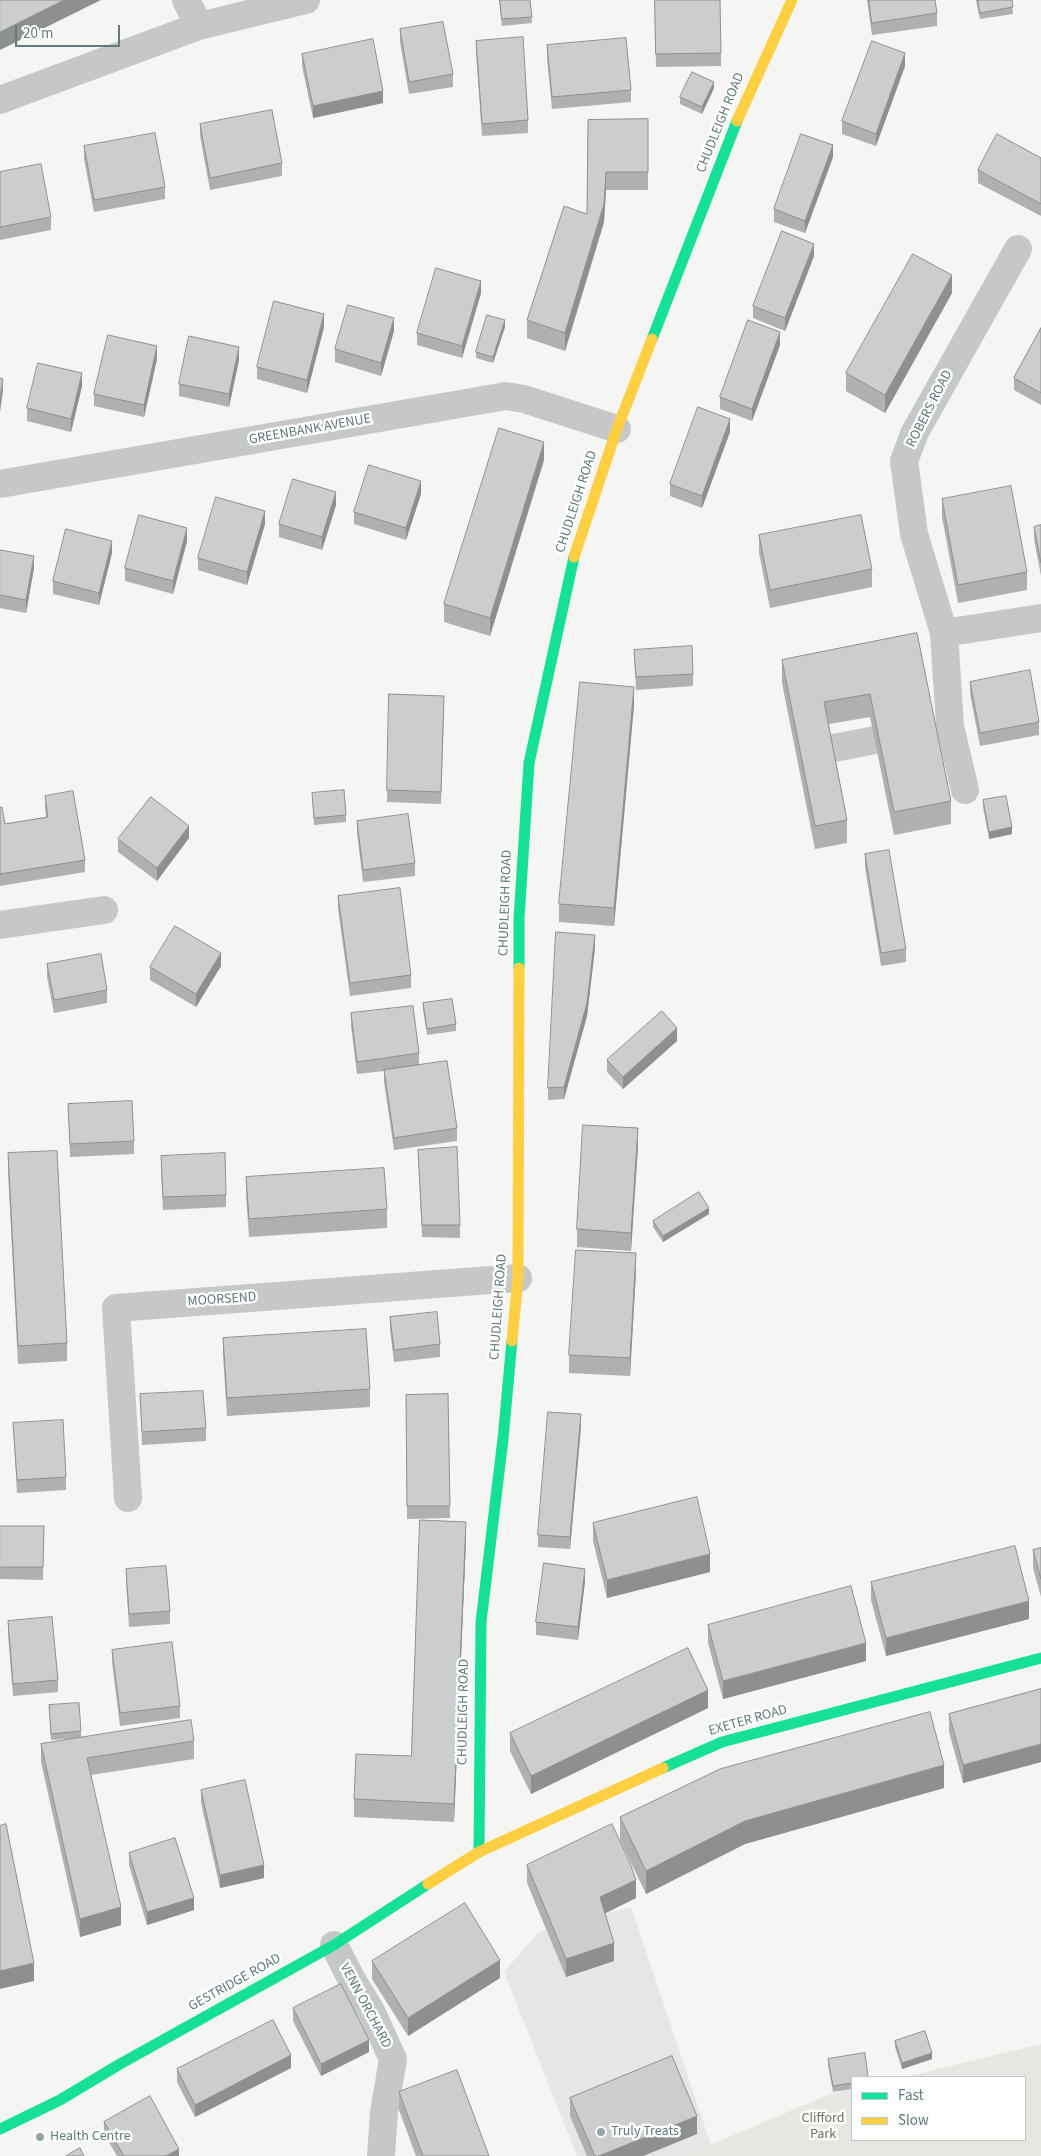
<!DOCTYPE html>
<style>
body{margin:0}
#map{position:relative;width:1041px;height:2156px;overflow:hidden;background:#f5f5f4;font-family:"Source Sans 3",sans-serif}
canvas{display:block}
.legend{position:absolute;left:851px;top:2076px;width:175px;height:65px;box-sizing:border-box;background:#fff;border:1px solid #c0c9cb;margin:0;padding:6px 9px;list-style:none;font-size:15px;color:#62797d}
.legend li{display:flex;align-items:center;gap:10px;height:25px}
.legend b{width:25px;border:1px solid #c0c9cb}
.scale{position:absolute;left:15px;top:25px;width:105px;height:22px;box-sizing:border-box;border:2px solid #62797d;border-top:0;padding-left:6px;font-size:15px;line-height:18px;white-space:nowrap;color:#62797d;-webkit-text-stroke:4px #fff;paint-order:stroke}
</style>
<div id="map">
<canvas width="1041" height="2156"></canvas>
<ul class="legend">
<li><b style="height:6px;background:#16e098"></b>Fast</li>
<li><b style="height:6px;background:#ffcf43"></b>Slow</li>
</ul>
<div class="scale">20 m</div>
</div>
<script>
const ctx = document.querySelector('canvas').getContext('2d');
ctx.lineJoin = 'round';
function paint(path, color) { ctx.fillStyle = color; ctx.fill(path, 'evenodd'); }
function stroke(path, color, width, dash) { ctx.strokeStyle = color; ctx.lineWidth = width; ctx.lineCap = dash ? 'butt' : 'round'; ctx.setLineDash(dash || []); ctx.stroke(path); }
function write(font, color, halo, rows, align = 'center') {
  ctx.font = font + ' "Source Sans 3",sans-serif'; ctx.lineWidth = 5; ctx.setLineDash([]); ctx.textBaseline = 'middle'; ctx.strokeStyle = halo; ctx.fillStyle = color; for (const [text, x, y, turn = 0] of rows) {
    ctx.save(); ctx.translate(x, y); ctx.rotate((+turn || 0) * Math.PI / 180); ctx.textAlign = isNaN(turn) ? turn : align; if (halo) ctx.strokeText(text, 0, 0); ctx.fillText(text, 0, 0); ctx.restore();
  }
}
paint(new Path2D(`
 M631,1907L711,2145L684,2156H577L504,1972L539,1932Z`), '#e5e6e6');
paint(new Path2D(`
 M1041,2044V2156H684L828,2095L852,2089V2140H1025V2077H905Z`), '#e5e7e1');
stroke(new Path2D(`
 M186,0L199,26
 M0,100L199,26L306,0
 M1018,249L915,432L904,461L914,534L944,633L1041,618
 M0,484L506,396L524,399L617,429
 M944,633L950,726L965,790
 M818,751L912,733
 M0,925L104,910
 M128,1498L116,1308L518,1278
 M334,1945L352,1980L371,2011L393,2059L384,2112L381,2156`), '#c6c8c8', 28);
stroke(new Path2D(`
 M652,339L737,121
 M519,968V919L529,763L574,557
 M663,1768L722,1742L1041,1658
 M479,1852L481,1622L503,1439L512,1341
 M0,2129L60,2100L120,2064L334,1945L428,1884`), '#16e098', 11);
stroke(new Path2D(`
 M737,121L792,0
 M574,557L617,429L652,339
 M512,1341L518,1278L519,968
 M428,1884L479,1852L663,1768`), '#ffcf43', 11);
paint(new Path2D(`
 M499,0H530L532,23L502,26Z
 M655,0L721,53V66L656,67Z
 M867,0H935L937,13V26L872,35Z
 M976,0H1012L1013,14L980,19Z
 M400,29L453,74V87L409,94L400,42Z
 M476,41L528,120V133L482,136L476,53Z
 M547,45L631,90V102L552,109L547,58Z
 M302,54L383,103L313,118L302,66Z
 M905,66L876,146L842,134V121Z
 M714,88L702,114L680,104V97Z
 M648,119V190H606L604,222L565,351L527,338V320L587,214L588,120Z
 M200,124L282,163V176L210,190L200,136Z
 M84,146L165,187V199L94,212L84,159Z
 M833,157L805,233L774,222V209Z
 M1041,158V216L978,183V170Z
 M0,172L51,217V230L0,240Z
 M814,256L785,331L753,318V306Z
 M481,293L462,358L417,345V333Z
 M952,293L885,413L846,391V373Z
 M324,327L307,393L257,379V367Z
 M505,327L493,363L476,358V352Z
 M1041,328V405L1014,390V378Z
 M394,331L381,376L335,362V349Z
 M780,345L752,421L720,409V397Z
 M157,359L144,417L94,406V394Z
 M239,360L229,407L179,396V384Z
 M82,386L71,432L27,421V408Z
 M730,432L702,508L670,496V484Z
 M544,460L490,636L444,622V604Z
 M421,494L406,540L354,524V512Z
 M942,499L1027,572V590L958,603L942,517Z
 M336,505L322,550L279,537V524Z
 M265,524L247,585L198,570V558Z
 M1041,525V576L1034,539V527Z
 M759,535L872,569V587L770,608L759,553Z
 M187,541L173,594L125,581V568Z
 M0,550L34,568L26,613L0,608Z
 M112,553L99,605L53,594V581Z
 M917,633L951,801V824L894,835L870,717L829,724L847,820V843L815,849L782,683V660Z
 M634,650L693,674V686L636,690Z
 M970,682L1039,722V735L980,746L970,694Z
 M634,705L614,926L559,922V904Z
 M444,708L441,804L387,802V790Z
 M312,793L346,815V822L314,825Z
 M45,796L85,860V872L0,886V807L5,824L46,817L45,808Z
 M983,800L1012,834L989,839L983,807Z
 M357,821L415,863V876L363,882L357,833Z
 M189,838L157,881L118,852V839Z
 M865,854L906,949V962L881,966L865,867Z
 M338,896L411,975V988L350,996L338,909Z
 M595,948L587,1016L564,1099L548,1100V1088Z
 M47,964L107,990V1003L54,1013L47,977Z
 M221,966L196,1007L150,980V967Z
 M423,1003L456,1024V1031L427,1035L423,1009Z
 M351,1013L419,1053V1065L457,1128V1141L394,1150L384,1082V1071L357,1074L351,1026Z
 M677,1041L623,1089L607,1072V1060Z
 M68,1104L134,1141V1154L70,1157Z
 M638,1146L631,1251L577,1247V1229Z
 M418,1150L460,1225V1238L422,1237Z
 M8,1153L67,1343V1361L18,1364L8,1172Z
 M161,1168L226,1195V1207L163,1210Z
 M246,1177L387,1209V1228L249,1237L246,1195Z
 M709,1214L663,1242L653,1227V1221Z
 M636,1271L630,1376L569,1373V1355Z
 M390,1317L440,1344V1357L394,1362L390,1330Z
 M223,1338L370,1389V1407L227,1416L223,1356Z
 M140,1394L206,1428V1441L142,1445Z
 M448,1394L450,1518L407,1519L406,1395Z
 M13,1423L66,1477V1490L17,1493Z
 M581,1427L570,1549L538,1547V1535Z
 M593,1523L710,1572L607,1598L593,1541Z
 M0,1526H44L43,1580L0,1579Z
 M466,1540L454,1822L354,1817V1799L411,1756Z
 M1041,1548V1597L1033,1568V1550Z
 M126,1569L170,1611V1624L129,1627L126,1581Z
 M585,1581L578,1640L536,1635V1622Z
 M871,1582L1029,1619L886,1656L871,1600Z
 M8,1621L58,1680V1692L13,1696L8,1634Z
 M708,1625L866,1661L723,1699L708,1643Z
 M112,1650L180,1706V1718L120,1726L112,1662Z
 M1041,1689V1762L963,1783L949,1732V1714Z
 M49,1705L81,1731V1737L194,1741V1759L91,1775L121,1925L80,1937L41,1762V1744L81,1738L51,1740Z
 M708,1708L531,1794L510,1751V1733Z
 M944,1788L745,1844L646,1894L620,1840V1817Z
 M201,1790L264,1878L220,1888L201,1803Z
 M129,1853L194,1910L147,1925L129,1865Z
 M527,1865L636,1898L605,1913L614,1961L566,1977L527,1883Z
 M372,1961L500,1978L408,2036L372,1979Z
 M293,2008L369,2052L321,2076L293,2021Z
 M895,2041L932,2059L902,2069L895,2047Z
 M828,2059L852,2077V2089L833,2092L828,2065Z
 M291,2068L195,2117L177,2082V2069Z
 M399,2092L489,2156H416L399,2110Z
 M570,2098L697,2134L643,2156H587L570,2116Z
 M104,2122L179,2156H117L104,2134Z`), '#afb0b1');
paint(new Path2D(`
 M64,0H101L0,50V32Z
 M905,53V66L876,146V134Z
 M714,82V88L702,114V107Z
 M383,91V103L313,118V106Z
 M833,145V157L805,233V221Z
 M606,172V190L604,222L565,351V333Z
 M814,244V256L785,331V318Z
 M952,275V293L885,413V395Z
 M481,281V293L462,358V346Z
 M324,314V327L307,393V380Z
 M394,318V331L381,376V363Z
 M505,320V327L493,363V357Z
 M780,332V345L752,421V409Z
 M157,346V359L144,417V405Z
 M239,347V360L229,407V394Z
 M82,373V386L71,432V419Z
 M3,379V391L0,412V400Z
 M730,419V432L702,508V496Z
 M544,442V460L490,636V618Z
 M421,481V494L406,540V528Z
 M336,492V505L322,550V537Z
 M265,511V524L247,585V572Z
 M187,528V541L173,594V581Z
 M112,541V553L99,605V593Z
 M34,556V568L26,613V600Z
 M634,687V705L614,926V908Z
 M189,826V838L157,881V868Z
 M1012,827V834L989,839V832Z
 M595,935V948L587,1016L564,1099V1087Z
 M221,953V966L196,1007V994Z
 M677,1028V1041L623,1089V1077Z
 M638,1128V1146L631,1251V1233Z
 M709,1208V1214L663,1242V1236Z
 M636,1253V1271L630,1376V1358Z
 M581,1414V1427L570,1549V1537Z
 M466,1522V1540L454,1822V1804Z
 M710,1554V1572L607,1598V1580Z
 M585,1569V1581L578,1640V1627Z
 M1029,1601V1619L886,1656V1638Z
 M866,1643V1661L723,1699V1681Z
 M708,1690V1708L531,1794V1776Z
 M1041,1744V1762L963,1783V1765Z
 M944,1765V1788L745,1844L646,1894V1871L745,1821Z
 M264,1865V1878L220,1888V1875Z
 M636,1880V1898L600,1916V1897Z
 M194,1898V1910L147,1925V1912Z
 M121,1907V1925L80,1937V1919Z
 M614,1943V1961L566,1977V1959Z
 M500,1960V1978L408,2036V2018Z
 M34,1963V1981L0,1989V1971Z
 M369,2040V2052L321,2076V2064Z
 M932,2053V2059L902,2069V2063Z
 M291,2055V2068L195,2117V2105Z
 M697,2116V2134L643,2156H599Z
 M179,2149V2156H166Z`), '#8e9090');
const building = new Path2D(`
 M0,0H64L0,32Z
 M500,0H530L532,17L502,19Z
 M655,0H720L721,53L656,54Z
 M869,0H935L937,13L872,23Z
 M978,0H1012L1013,7L980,13Z
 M443,22L453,74L409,82L400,29Z
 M523,37L528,120L482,124L476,41Z
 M626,38L631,90L552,97L547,45Z
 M373,39L383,91L313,106L302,54Z
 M872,41L905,53L876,134L842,121Z
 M692,72L714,82L702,107L680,97Z
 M272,110L282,163L210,178L200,124Z
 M648,119V172H606L604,204L565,333L527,320L564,206L587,214L588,120Z
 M155,133L165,187L94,200L84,146Z
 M801,134L833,145L805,221L774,209Z
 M997,134L1041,158V204L978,170Z
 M41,164L51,217L0,227V172Z
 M782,231L814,244L785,318L753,306Z
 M913,254L952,275L885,395L846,373Z
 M436,268L481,281L462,346L417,333Z
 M274,301L324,314L307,380L257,367Z
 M348,305L394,318L381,363L335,349Z
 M487,315L505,320L493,357L476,352Z
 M748,320L780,332L752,409L720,397Z
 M1041,328V393L1014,378Z
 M108,335L157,346L144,405L94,394Z
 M189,336L239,347L229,394L179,384Z
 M38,363L82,373L71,419L27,408Z
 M0,378L3,379L0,400Z
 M698,407L730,419L702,496L670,484Z
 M499,428L544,442L490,618L444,604Z
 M369,465L421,481L406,528L354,512Z
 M293,479L336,492L322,537L279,524Z
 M1011,486L1027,572L958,585L942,499Z
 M216,497L265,511L247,572L198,558Z
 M139,515L187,528L173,581L125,568Z
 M861,515L872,569L770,590L759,535Z
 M1041,525V563L1034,527Z
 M66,529L112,541L99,593L53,581Z
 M0,550L34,556L26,600L0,595Z
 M917,633L951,801L894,812L870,694L824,702L847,820L815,826L782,660Z
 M692,646L693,674L636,677L634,650Z
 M1030,670L1039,722L980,733L970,682Z
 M580,682L634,687L614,908L559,904Z
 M389,694L444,696L441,792L387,790Z
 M344,790L346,815L314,818L312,793Z
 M73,791L85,860L0,874V807H2L5,824L48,817L45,796Z
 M1006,796L1012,827L989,832L983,800Z
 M151,797L189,826L157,868L118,839Z
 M408,814L415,863L363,870L357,821Z
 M889,850L906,949L881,953L865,854Z
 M400,888L411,975L350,983L338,896Z
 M175,926L221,953L196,994L150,967Z
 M556,932L595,935L587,1003L564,1087L548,1088Z
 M101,954L107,990L54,1000L47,964Z
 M452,999L456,1024L427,1029L423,1003Z
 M413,1006L419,1053L357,1062L351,1013Z
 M662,1011L677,1028L623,1077L607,1060Z
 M447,1061L457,1128L394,1138L384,1070Z
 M132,1101L134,1141L70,1144L68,1104Z
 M583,1125L638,1128L631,1233L577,1229Z
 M457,1147L460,1225H422L418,1150Z
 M57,1151L67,1343L18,1346L8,1153Z
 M225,1153L226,1195L163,1197L161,1156Z
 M384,1168L387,1209L249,1219L246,1177Z
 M699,1192L709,1208L663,1236L653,1221Z
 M576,1250L636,1253L630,1358L569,1355Z
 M437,1312L440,1344L394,1350L390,1317Z
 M366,1329L370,1389L227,1398L223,1338Z
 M203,1391L206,1428L142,1432L140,1394Z
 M448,1394L450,1506H407L406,1395Z
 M548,1412L581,1414L570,1537L538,1535Z
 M63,1420L66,1477L17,1480L13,1423Z
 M697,1497L710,1554L607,1580L593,1523Z
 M420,1520L466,1522L454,1804L354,1799L356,1754L411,1756Z
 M0,1526H44L43,1567H0Z
 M1015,1546L1029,1601L886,1638L871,1582Z
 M1041,1548V1579L1033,1550Z
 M544,1563L585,1569L578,1627L536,1622Z
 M166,1566L170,1611L129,1614L126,1569Z
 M851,1586L866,1643L723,1681L708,1625Z
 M52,1617L58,1680L13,1684L8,1621Z
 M172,1642L180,1706L120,1713L112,1650Z
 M688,1648L708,1690L531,1776L510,1733Z
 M1041,1689V1744L963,1765L949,1714Z
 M79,1703L81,1731L51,1734L49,1705Z
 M930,1712L944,1765L745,1821L646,1871L620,1817L720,1769Z
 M191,1720L194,1741L87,1758L121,1907L80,1919L41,1744Z
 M245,1780L264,1865L220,1875L201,1790Z
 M6,1824L34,1963L0,1971V1826Z
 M612,1824L630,1863L636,1880L600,1897L614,1943L566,1959L527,1865Z
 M175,1838L194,1898L147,1912L129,1853Z
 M465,1903L500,1960L408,2018L372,1961Z
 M341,1984L369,2040L321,2064L293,2008Z
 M273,2020L291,2055L195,2105L177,2069Z
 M925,2031L932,2053L902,2063L895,2041Z
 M865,2053L868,2077H852V2083L833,2086L828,2059Z
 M672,2056L697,2116L599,2156H595L570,2098Z
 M457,2070L489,2156H423L399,2092Z
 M150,2096L179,2149L166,2156H124L104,2122Z
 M80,2148L84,2156H66Z`);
paint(building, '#cbcdce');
stroke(building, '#8e9090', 1);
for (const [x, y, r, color] of [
 [601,2132,5,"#95a4a7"],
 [40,2137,5,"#95a4a7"]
]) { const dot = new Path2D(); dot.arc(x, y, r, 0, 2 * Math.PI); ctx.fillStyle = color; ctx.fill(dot); stroke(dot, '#fff', 2); }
write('14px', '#62797d', '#fff', [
 ["CHUDLEIGH ROAD",721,123,-68],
 ["ROBERS ROAD",930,409,-63],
 ["GREENBANK AVENUE",310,430,-10],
 ["CHUDLEIGH ROAD",577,502,-72],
 ["CHUDLEIGH ROAD",506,903,-88],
 ["MOORSEND",222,1300,-4],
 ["CHUDLEIGH ROAD",499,1307,-86],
 ["CHUDLEIGH ROAD",464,1712,-89],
 ["EXETER ROAD",748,1721,-16],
 ["GESTRIDGE ROAD",235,1983,-29],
 ["VENN ORCHARD",365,2006,62]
]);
write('14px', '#6a7661', '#fff', [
 ["Clifford",823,2119],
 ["Park",823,2135]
]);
write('14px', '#62797d', '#fff', [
 ["Truly Treats",611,2132],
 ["Health Centre",50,2137]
], 'left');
</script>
